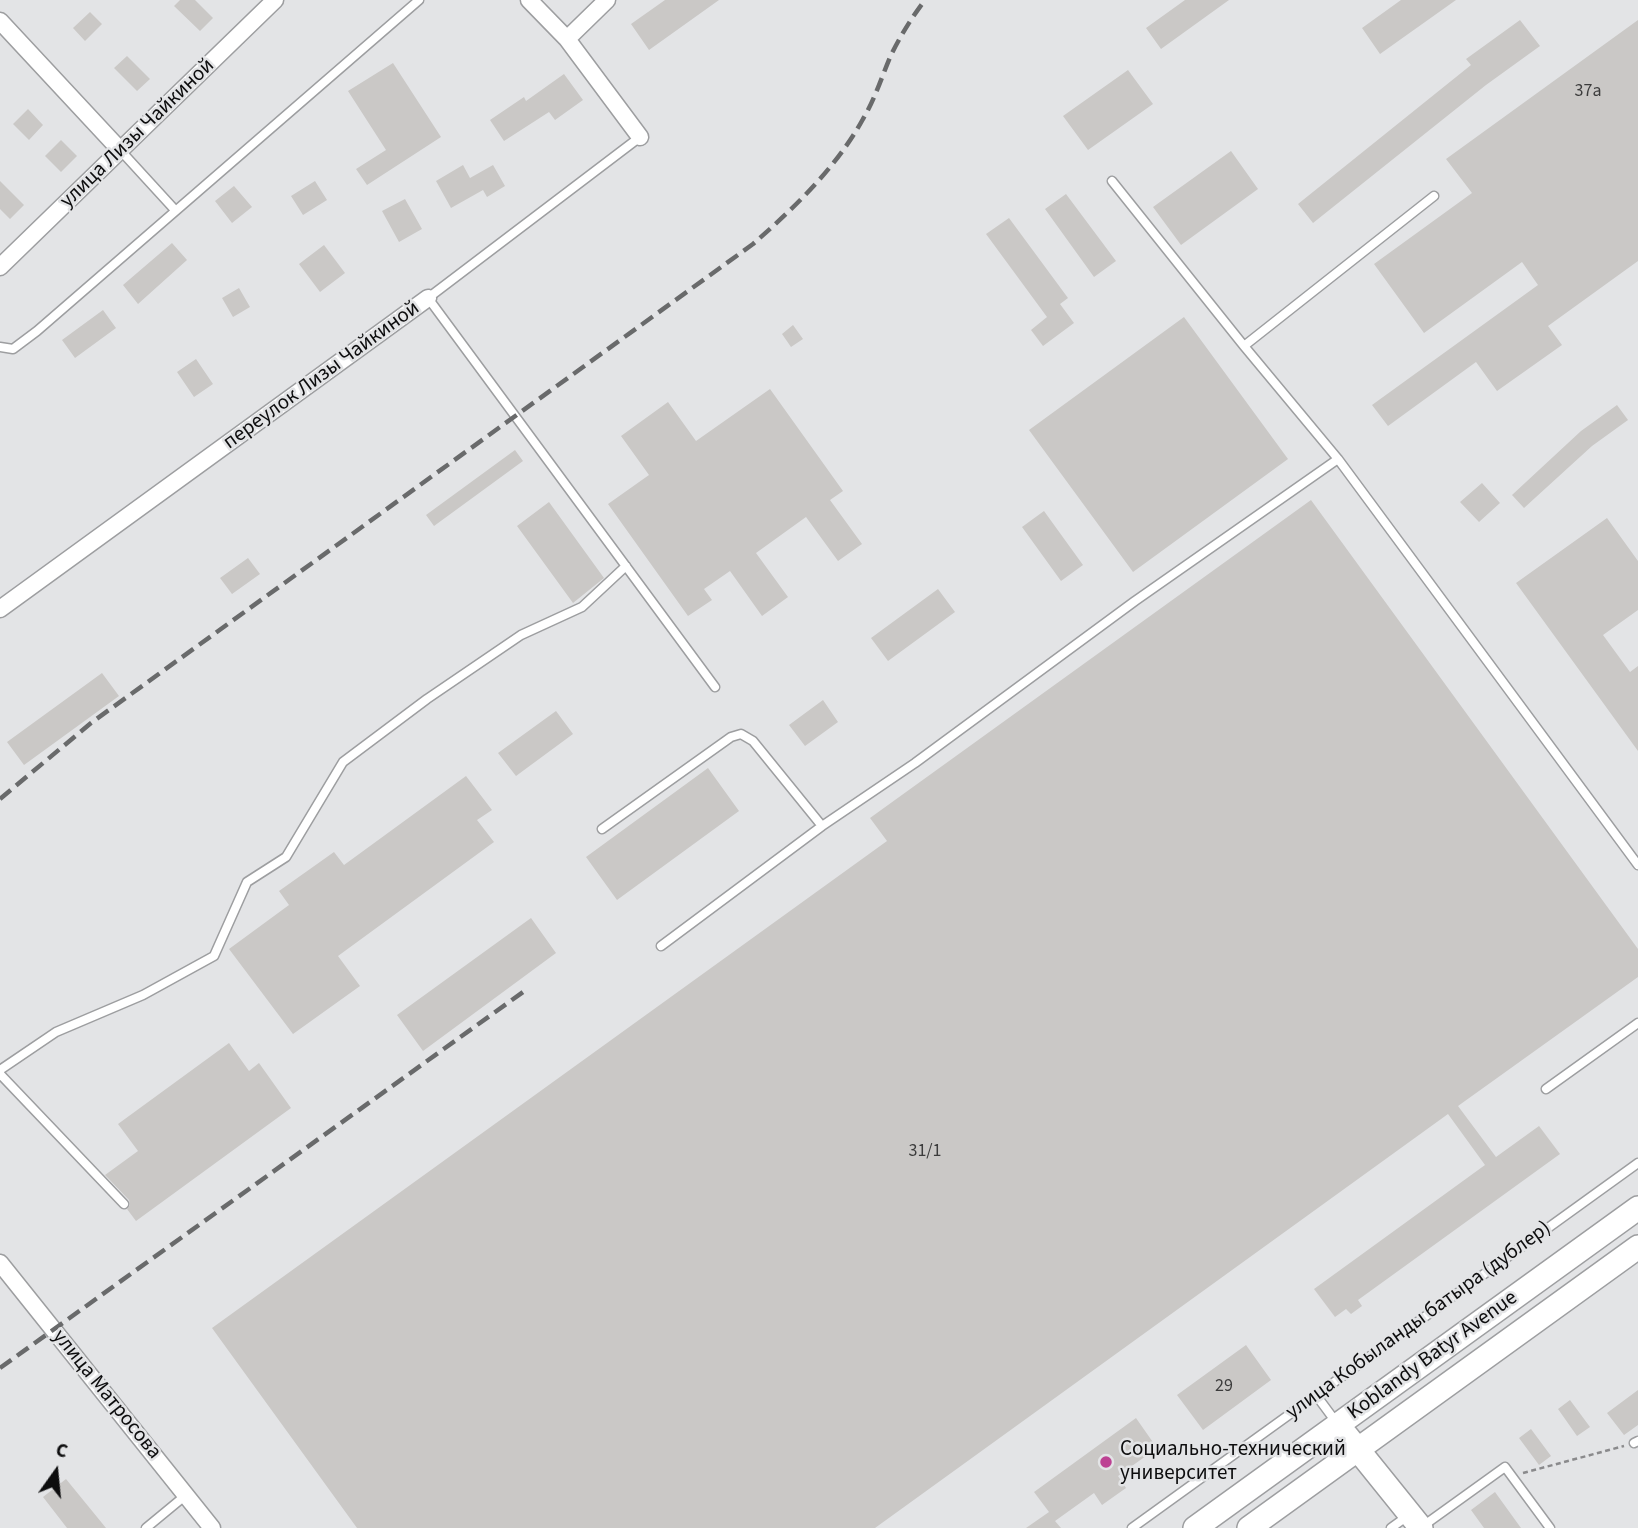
<!DOCTYPE html>
<meta charset="utf-8">
<style>
body{margin:0}
#map{position:relative;width:1638px;height:1528px;overflow:hidden;background:#e3e4e6;font-family:"Source Sans 3",sans-serif}
canvas{display:block}
.north{position:absolute;left:21px;top:1437px;width:70px;height:70px;-webkit-text-stroke:5px #e3e4e6;paint-order:stroke;rotate:15deg;font-size:19px;font-weight:700;line-height:28px;text-align:center;color:#0d0d0e}
.north::after{content:'';display:block;margin:auto;width:24px;height:32px;background:#0d0d0e;clip-path:polygon(50% 0,100% 100%,50% 72%,0 100%)}
</style>
<div id="map">
<canvas width="1638" height="1528"></canvas>
<div class="north">С</div>
</div>
<script>
const ctx = document.querySelector('canvas').getContext('2d');
ctx.lineJoin = 'round';
function paint(path, color) { ctx.fillStyle = color; ctx.fill(path, 'evenodd'); }
function stroke(path, color, width, dash) { ctx.strokeStyle = color; ctx.lineWidth = width; ctx.lineCap = dash ? 'butt' : 'round'; ctx.setLineDash(dash || []); ctx.stroke(path); }
function write(font, color, halo, rows, align = 'center') {
  ctx.font = font + ' "Source Sans 3",sans-serif'; ctx.lineWidth = 5; ctx.setLineDash([]); ctx.textBaseline = 'middle'; ctx.strokeStyle = halo; ctx.fillStyle = color; for (const [text, x, y, turn = 0] of rows) {
    ctx.save(); ctx.translate(x, y); ctx.rotate((+turn || 0) * Math.PI / 180); ctx.textAlign = isNaN(turn) ? turn : align; if (halo) ctx.strokeText(text, 0, 0); ctx.fillText(text, 0, 0); ctx.restore();
  }
}
paint(new Path2D(`
 M180,0H195L213,18L200,31L174,6Z
 M665,0H719L649,50L631,24Z
 M1185,0H1229L1161,49L1146,28Z
 M1401,0H1456L1380,54L1362,28Z
 M90,12L102,24L85,41L73,28Z
 M1520,20L1540,46L1486,85L1313,223L1298,204L1471,65L1466,59Z
 M1638,20V261L1548,326L1562,345L1497,391L1476,362L1388,426L1372,405L1538,285L1522,262L1424,333L1374,264L1472,193L1446,159Z
 M127,56L150,79L137,91L114,68Z
 M393,63L441,137L367,185L356,169L386,150L348,91Z
 M1128,70L1153,104L1088,150L1063,116Z
 M564,74L583,100L555,120L549,112L504,141L490,120L524,97L526,101Z
 M28,109L43,125L29,140L13,124Z
 M61,140L77,156L61,172L45,156Z
 M1231,151L1258,189L1181,245L1153,207Z
 M463,165L470,178L493,165L505,186L487,197L483,190L451,208L436,181Z
 M0,181L24,205L10,219L0,209Z
 M315,181L327,200L303,215L291,196Z
 M234,186L252,207L232,223L215,201Z
 M1066,194L1116,261L1094,277L1045,209Z
 M405,199L422,229L399,242L382,211Z
 M1009,218L1068,298L1060,304L1074,323L1043,346L1031,330L1047,317L986,234Z
 M172,243L187,260L138,304L123,285Z
 M324,245L345,273L320,292L299,264Z
 M239,288L250,307L233,317L222,298Z
 M103,310L116,328L75,358L62,340Z
 M1184,317L1288,459L1133,572L1029,430Z
 M793,325L803,339L791,347L782,334Z
 M196,359L213,384L194,397L177,372Z
 M770,389L843,491L830,500L862,544L838,561L806,517L756,553L788,597L762,616L730,571L704,589L712,600L688,616L608,504L649,475L621,436L668,402L696,441Z
 M1617,405L1628,420L1592,446L1524,508L1512,495L1581,431Z
 M515,450L523,461L434,526L426,515Z
 M1482,483L1500,503L1479,522L1460,502Z
 M1311,500L1638,949V977L1458,1106L1496,1157L1539,1126L1560,1154L1358,1300L1362,1306L1351,1314L1346,1309L1335,1317L1314,1289L1485,1165L1448,1114L875,1528H357L212,1328L887,841L870,818Z
 M549,502L604,578L573,603L517,526Z
 M1044,511L1083,565L1061,581L1022,527Z
 M1607,518L1638,561V610L1603,635L1630,672L1638,666V751L1516,583Z
 M248,558L260,574L232,594L220,578Z
 M938,589L955,612L888,661L871,638Z
 M102,673L119,696L24,765L7,742Z
 M823,700L838,722L805,746L789,725Z
 M556,711L573,734L516,776L498,753Z
 M708,768L739,811L617,900L586,857Z
 M466,776L492,810L477,820L494,842L338,956L360,986L293,1034L229,949L289,905L279,891L334,852L344,865Z
 M531,918L556,953L423,1051L397,1015Z
 M229,1043L249,1071L259,1063L291,1108L136,1221L127,1209L130,1205L129,1200L105,1175L138,1151L118,1124Z
 M1246,1345L1271,1380L1203,1430L1177,1395Z
 M1638,1390V1425L1624,1435L1607,1413Z
 M1570,1400L1590,1427L1577,1436L1558,1409Z
 M1136,1418L1157,1448L1118,1476L1126,1488L1102,1505L1094,1493L1055,1521L1061,1528H1026L1049,1512L1034,1492Z
 M1531,1429L1551,1456L1539,1465L1519,1438Z
 M66,1479L106,1528H67L43,1497Z
 M1495,1492L1521,1528H1484L1471,1510Z`), '#cac8c6');
const lane = new Path2D(`
 M640,137L428,298L715,687
 M121,151L175,210
 M1112,181L1244,346L1338,459L1638,865
 M1244,346L1434,196
 M0,347L13,349L37,331L419,0
 M602,829L731,737L741,734L753,741L822,826
 M661,946L822,826L915,763L1135,601L1338,459
 M0,1070L56,1032L143,995L214,956L247,882L286,857L343,762L427,699L521,635L582,607L626,566
 M0,1074L124,1204
 M1546,1089L1638,1023
 M1316,1395L1336,1422
 M1634,1443L1638,1441
 M1423,1526L1505,1467L1550,1528
 M146,1528L186,1495
 M1132,1528L1638,1163
 M1391,1528L1409,1515`);
const street = new Path2D(`
 M529,0L567,39L640,137
 M0,21L121,151
 M567,39L607,0
 M0,267L275,0
 M0,609L428,298
 M0,1263L212,1528`);
const secondary = new Path2D(`
 M1338,1425L1421,1528
 M1195,1528L1638,1208
 M1249,1528L1638,1247`);
stroke(lane, '#9d9ea0', 11);
stroke(street, '#9d9ea0', 19);
stroke(secondary, '#9d9ea0', 26);
stroke(new Path2D(`
 M1523,1473L1624,1446`), '#8a8a8c', 2.5, [5, 3.5]);
stroke(lane, '#fff', 8);
stroke(street, '#fff', 16);
stroke(secondary, '#fff', 23);
stroke(new Path2D(`
 M0,799L91,723L753,244C794,208 836,168 863,119C875,99 882,76 891,55C901,35 912,17 925,0
 M0,1368L523,992`), '#696a6b', 4.5, [14, 7]);
for (const [x, y, r, color] of [
 [1106,1462,7,"#bd4293"]
]) { const dot = new Path2D(); dot.arc(x, y, r, 0, 2 * Math.PI); ctx.fillStyle = color; ctx.fill(dot); stroke(dot, '#e3e4e6', 2.5); }
write('18px', '#3c3c3c', null, [
 ["37а",1588,92],
 ["31/1",925,1152],
 ["29",1224,1387]
]);
write('21px', '#0d0d0e', '#e3e4e6', [
 ["улица Лизы Чайкиной",138,134,-44],
 ["переулок Лизы Чайкиной",322,376,-36],
 ["улица Кобыланды батыра (дублер)",1419,1321,-36],
 ["Koblandy Batyr Avenue",1433,1356,-36],
 ["улица Матросова",106,1395,51]
]);
write('21px', '#0d0d0e', '#e3e4e6', [
 ["Социально-технический",1120,1450],
 ["университет",1120,1474]
], 'left');
</script>
